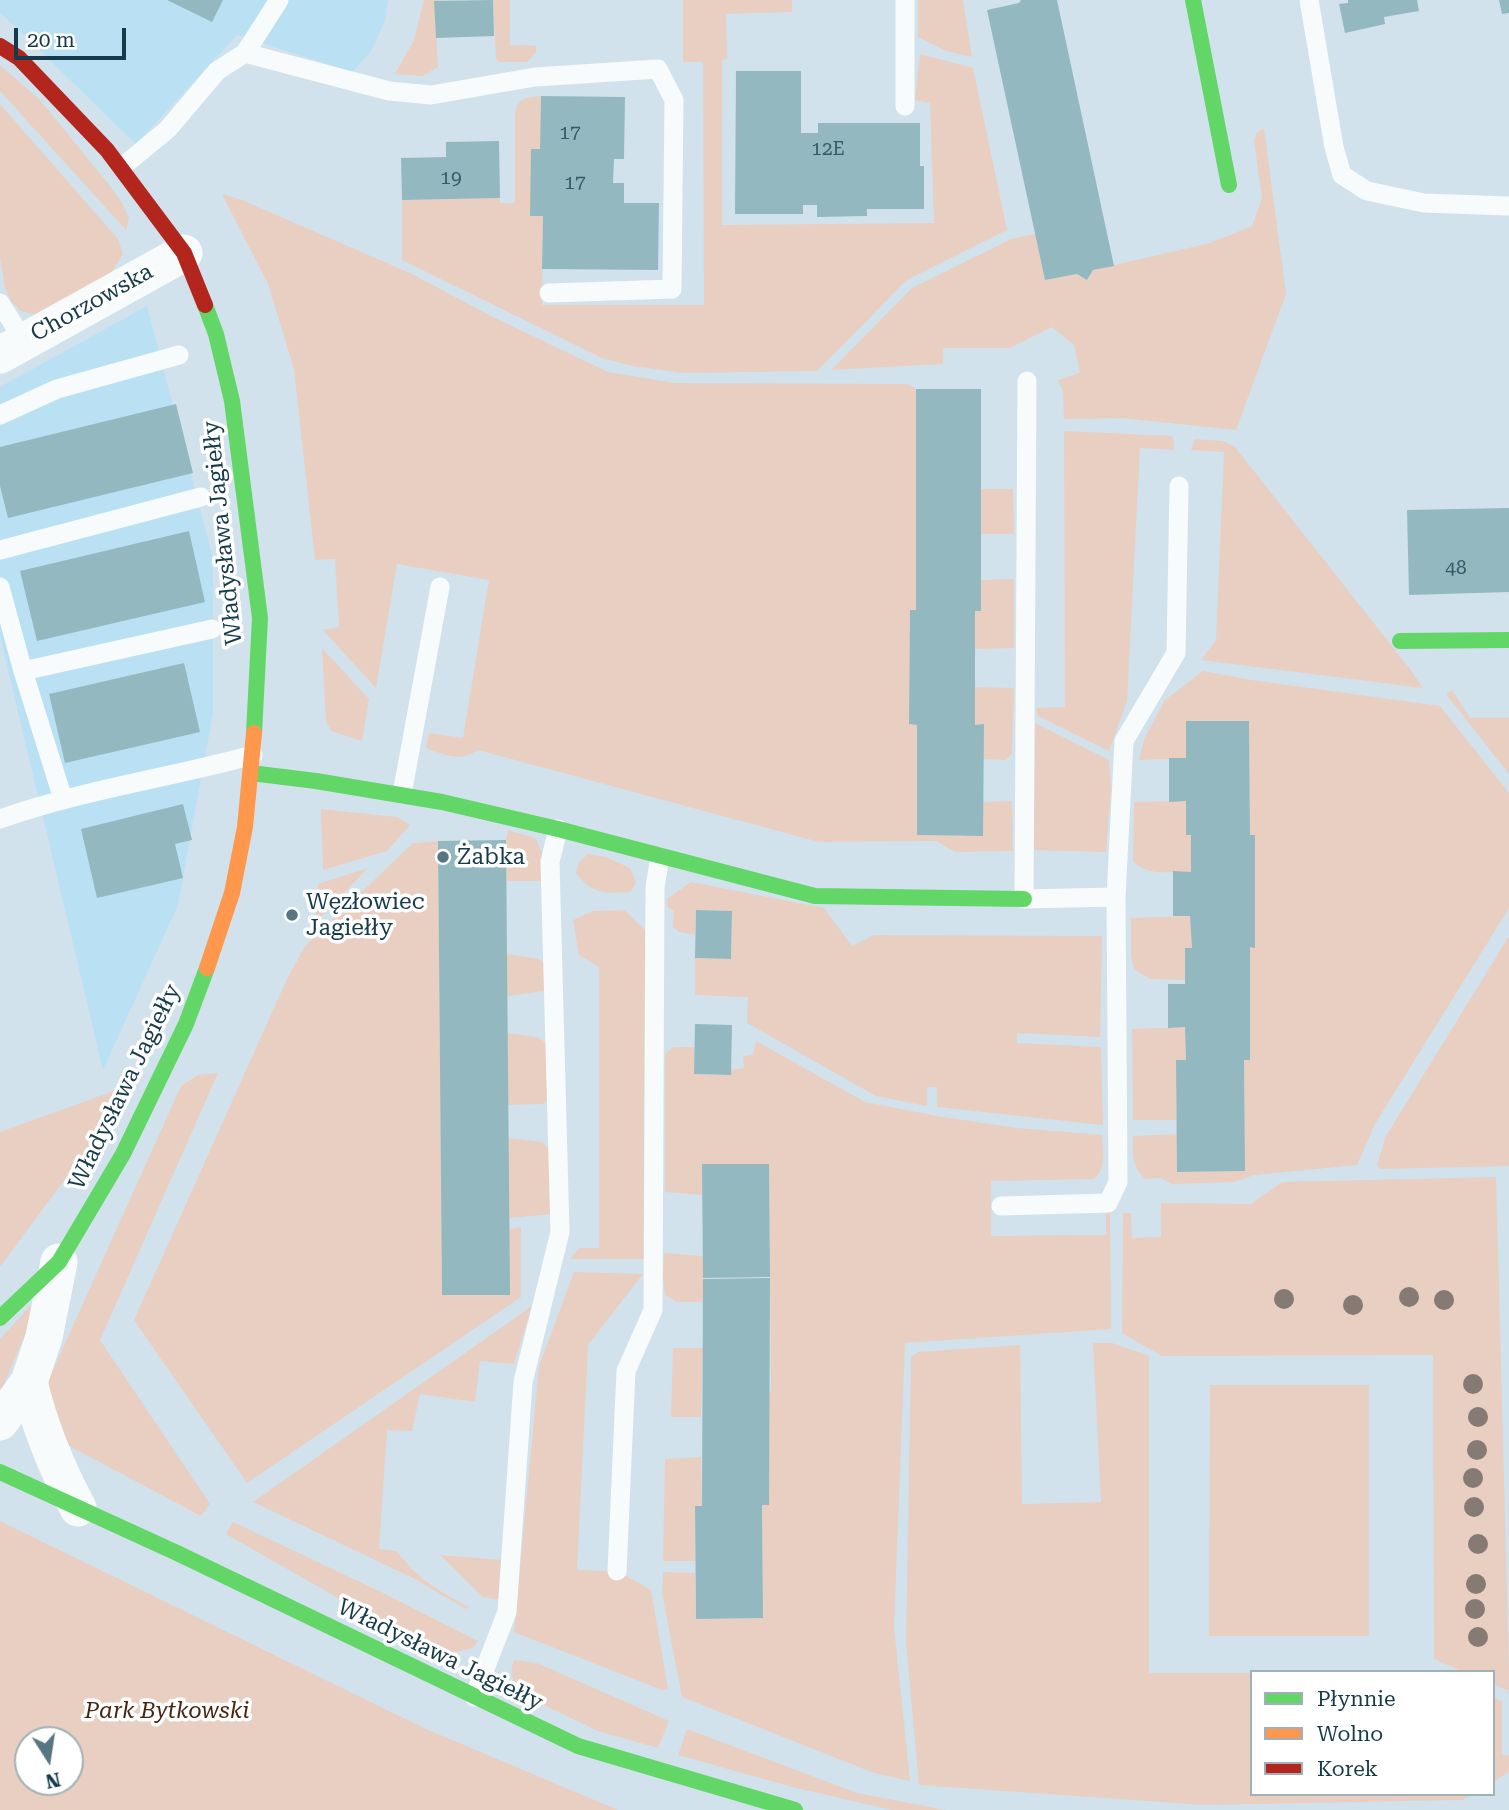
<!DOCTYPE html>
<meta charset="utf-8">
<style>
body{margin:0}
#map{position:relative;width:1509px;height:1810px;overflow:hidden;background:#d1e2ec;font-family:"Roboto Serif",serif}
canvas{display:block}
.legend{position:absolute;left:1250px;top:1670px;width:245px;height:126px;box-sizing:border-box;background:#fff;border:2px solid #a1b1b7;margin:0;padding:9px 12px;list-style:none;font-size:21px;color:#153b4b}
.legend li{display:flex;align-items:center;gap:14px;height:35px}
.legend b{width:35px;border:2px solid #a1b1b7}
.north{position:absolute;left:14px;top:1726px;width:70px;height:70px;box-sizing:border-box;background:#fff;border:2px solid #a1b1b7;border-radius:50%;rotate:168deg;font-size:19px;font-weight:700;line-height:28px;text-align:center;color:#153b4b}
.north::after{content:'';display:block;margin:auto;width:24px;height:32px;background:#577583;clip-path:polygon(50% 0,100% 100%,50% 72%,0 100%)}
.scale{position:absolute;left:14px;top:28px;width:112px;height:32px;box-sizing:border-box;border:4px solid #153b4b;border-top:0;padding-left:9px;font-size:21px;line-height:24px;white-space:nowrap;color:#153b4b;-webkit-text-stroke:5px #fff;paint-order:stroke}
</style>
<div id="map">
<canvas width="1509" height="1810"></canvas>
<ul class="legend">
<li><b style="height:9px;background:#63d668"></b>Płynnie</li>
<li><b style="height:9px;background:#ff974d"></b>Wolno</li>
<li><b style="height:9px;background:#b3261e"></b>Korek</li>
</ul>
<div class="north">N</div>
<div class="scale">20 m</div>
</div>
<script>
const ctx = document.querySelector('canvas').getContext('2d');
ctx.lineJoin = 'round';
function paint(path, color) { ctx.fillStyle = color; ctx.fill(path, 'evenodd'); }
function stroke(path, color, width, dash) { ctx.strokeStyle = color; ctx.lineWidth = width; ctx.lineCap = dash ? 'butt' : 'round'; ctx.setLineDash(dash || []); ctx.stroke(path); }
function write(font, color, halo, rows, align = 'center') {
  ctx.font = font + ' "Roboto Serif",serif'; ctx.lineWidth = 7; ctx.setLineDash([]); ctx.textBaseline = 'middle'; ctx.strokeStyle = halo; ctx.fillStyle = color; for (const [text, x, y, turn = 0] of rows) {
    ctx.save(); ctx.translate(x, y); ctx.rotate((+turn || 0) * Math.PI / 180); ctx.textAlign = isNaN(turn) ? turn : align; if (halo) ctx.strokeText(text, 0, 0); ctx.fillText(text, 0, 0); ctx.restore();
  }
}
paint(new Path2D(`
 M0,0H388L385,21L371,51L352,72L237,35L136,144L0,12Z
 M147,306L213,558V713L178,905L103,1070L0,636V387Z`), '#bae0f3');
paint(new Path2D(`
 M424,0H465L434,1L438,67L423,76L395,74L414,40Z
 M493,0H510V45L536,46V52L527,62H498L496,59Z
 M683,0H792V12L726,14L727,59L722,60V225L934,223L930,103L915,100L920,54L973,68L1007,230L907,280L817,371L683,373L633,366L602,358L402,260V200L500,198V203H515V112C519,97 526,98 541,96L540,149L531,216H543L542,305H704L703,62H683Z
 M918,0H963L972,57L946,51L918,37Z
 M0,65L41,101L110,186L122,203L129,218L126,230L0,91Z
 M0,104L118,239L123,254L109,277L36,315L21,311L11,301L5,287L0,259Z
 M1264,129L1286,294L1236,430L1122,418L1064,419L1063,391L1058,380L1080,373L1074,345L1052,327L1010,348H943V364L831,370L912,288L1011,239L1035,234L1045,280L1077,274L1087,280L1093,270L1210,243L1252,226L1262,198L1254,141L1257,132Z
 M222,194L242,200L412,274L491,316L608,372L676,383L907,384L916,389V610H910L909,724L917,725V835L982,836L983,802L1012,801L1013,851L955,852L936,841L819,842L478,750C460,762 444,755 426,748L429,733L463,738L489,580L397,564L376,688L323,630L339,627L335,559L315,560L294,369L268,284Z
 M1064,431L1173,436L1174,450L1140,448L1127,701L1109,751L1038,716L1036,708L1065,707Z
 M1195,439L1223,441L1235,447L1410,669L1423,688L1201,660L1216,640L1224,452L1191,450Z
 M981,489H1013L1014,534H981Z
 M1014,579V648L975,649V611H981V580Z
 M322,648L369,699L362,741L331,731L326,721Z
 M1203,671L1251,680L1440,706L1509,793V908L1375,1124L1357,1165L1254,1175L1234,1182L1172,1184L1161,1178L1145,1179C1132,1166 1132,1153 1133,1136L1177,1134V1172L1245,1171L1244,1060H1250V947H1255V835H1250L1249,722L1186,758L1139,760L1144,739L1165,700Z
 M975,687L1014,688L1012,753L1006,760L983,759L984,725H975Z
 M1452,690L1470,718H1509V774L1446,694Z
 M1035,723L1109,760L1111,787L1106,852L1034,850Z
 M1186,801L1191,835V872C1172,871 1146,877 1133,861L1134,802Z
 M321,809L397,817L410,825L387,851L323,870Z
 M508,830L535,838L544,856L545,881H506V840Z
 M438,841L442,1295H509V1229L521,1227V1297L247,1483L134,1320L287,979L305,946L413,843Z
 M588,854L606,857L630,868L636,883L630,892C604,893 593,895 576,873L579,862Z
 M368,868L320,918L316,917L318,884Z
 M691,882L824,908L852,946L874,935L1102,936L1100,1037L1017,1033V1043L1101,1047L1103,1125L937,1107V1087H927V1106L876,1096L747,1023L748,997L695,995V958L731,959L732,911L696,910L695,935L679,932L673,927L674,911L667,907V899Z
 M625,910L645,930L644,1259H570L579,1248H599V967L579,955L573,920L593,911Z
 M1190,916L1192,948H1185V980L1150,979L1134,969L1131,956V918Z
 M1509,936V1166L1381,1169L1377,1165L1386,1136Z
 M506,954L539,959L547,966L550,984L544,991L507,996Z
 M1185,1027L1186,1060L1176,1061V1120H1133L1132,1029Z
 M507,1033L537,1037L549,1045L552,1097L543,1104L508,1105Z
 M756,1041L865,1102L937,1116L1017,1128L1102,1135C1103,1151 1107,1168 1094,1179L991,1181V1236L1106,1235V1209L1110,1210L1111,1329L905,1343L894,1627L910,1781L874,1773L682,1697L662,1593L663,1572L695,1573L696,1619L763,1618L762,1505H769L768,1392L771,1391L769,1164L702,1165V1195L665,1192V1054L673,1047H694V1074L731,1075V1070L744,1068L743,1056L753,1055Z
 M218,1073L100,1340L210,1504L201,1516L60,1441L48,1401L49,1379L181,1086L198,1075Z
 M125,1087L122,1102L0,1267V1132Z
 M508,1138L543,1142L553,1154L554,1214L509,1218Z
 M1496,1177L1509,1668V1691L1493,1684V1672H1464L1434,1659L1433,1355L1162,1356L1122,1333L1123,1213H1131L1132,1238L1161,1237V1203L1251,1204L1282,1182Z
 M664,1253L703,1256V1302H677L665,1295L663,1277Z
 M574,1272L643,1274L588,1345L577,1570L617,1571L651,1590L668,1689L662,1690L514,1632L539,1366Z
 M44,1291L0,1393V1339Z
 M532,1306L514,1364L480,1361L475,1402L420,1394L412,1431L387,1430L379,1549L397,1551C416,1578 440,1592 469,1607L466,1609L413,1578L253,1502Z
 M1093,1343H1112L1149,1356V1673H1252V1794H1473L1463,1800L1204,1805L919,1785L906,1643L911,1357L918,1352L1020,1345L1022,1504L1101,1502Z
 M673,1348H703L701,1417H671Z
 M1210,1385H1369V1636H1209Z
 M701,1457L702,1506L695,1507V1561H663L665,1459Z
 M0,1521L426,1729L618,1810H0ZM70,1740V1782H28V1740Z
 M233,1522L379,1591L478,1641L473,1648L440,1656L226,1534Z
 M440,1555L504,1560L502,1600L483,1597Z
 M514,1660L537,1663L669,1721L658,1748L598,1731L519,1693C514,1685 509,1670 514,1660Z
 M1493,1697L1502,1701V1755H1509V1772L1493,1782Z
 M687,1729L857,1793L946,1810H892L792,1787L678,1755Z`), '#e8cfc1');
paint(new Path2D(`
 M167,0H223L212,22Z
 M493,0L494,36L436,38L434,1Z
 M1021,0H1057L1114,266L1093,270L1087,280L1077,274L1045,280L987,10L1019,3Z
 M1348,0H1417L1419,11L1384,17L1385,24L1345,33L1339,4L1348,3Z
 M1499,0H1509V13L1502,14Z
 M736,71H801V133H818V123H920V166H924V209H867V216L817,217V205H803V214H735Z
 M541,96L625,97L624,159H614L613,183H624V203H659L658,270L542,269L543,216H530L531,149H540Z
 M499,141L500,198L402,200L401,158L446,157V142Z
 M916,389H981V611H975V725L984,724L983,836L917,835V725L909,724L910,610H916Z
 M176,404L193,473L8,518L0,486V447Z
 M1509,508V592L1409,595L1407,510Z
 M189,531L205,602L37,641L20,571Z
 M184,663L200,732L65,763L49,694Z
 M1186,721H1249L1250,835H1255V948L1250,947V1060H1244L1245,1171L1177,1172L1176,1060H1186L1185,1027L1168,1028V984H1185V948H1192L1190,916H1173V871L1191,872V835H1186V801L1169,802V758H1186Z
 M183,804L192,840L175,844L183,878L97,898L81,829Z
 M506,840L510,1295H442L438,841Z
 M696,910L732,911L731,959L695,958Z
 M695,1024L732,1025L731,1075L694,1074Z
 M702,1164H769L770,1277L703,1278Z
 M770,1278L769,1505H762L763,1618L696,1619L695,1506H702L703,1279Z`), '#94b8c0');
stroke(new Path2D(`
 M1309,0L1334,147L1342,175L1367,191L1424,203L1509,206
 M245,53L279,0
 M905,106V0
 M122,167L168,129L217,71L245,53L389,91L431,95L535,77L658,69L674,100L672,289L549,293
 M0,303L24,341
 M1027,381L1024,899L1116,897L1124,741L1176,653L1179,486
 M0,415L57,389L179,355
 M0,550L201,497
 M0,587L23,671L63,799
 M23,671L212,629
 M402,794L440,587
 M0,819C82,790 169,778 253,755
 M1001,1206L1108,1203L1118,1182L1116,897
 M617,1571L626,1371L653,1310L655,887L660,857
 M474,1697L507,1612L523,1382L560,1232L550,862L558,829`), '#f8fbfc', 19);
stroke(new Path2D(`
 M0,355L184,253
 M29,1382C40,1428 56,1467 78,1508
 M0,1422L29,1382L44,1337L59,1262`), '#f8fbfc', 37);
stroke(new Path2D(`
 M1193,0L1229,185
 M205,305L216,334L232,401L260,618L254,733
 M1400,641L1509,640
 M251,773L316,781L442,802L558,829L815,896L1024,899
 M0,1318L59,1262L123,1154L186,1024L207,968
 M0,1472L177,1553L578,1746L795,1810`), '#63d668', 16);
stroke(new Path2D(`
 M207,968L232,893L245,827L254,733`), '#ff974d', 16);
stroke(new Path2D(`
 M0,46L19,58L107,150L184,253L205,305`), '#b3261e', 16);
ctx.fillStyle = '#857b74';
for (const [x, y] of [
 [1409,1297],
 [1284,1299],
 [1444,1300],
 [1353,1305],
 [1473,1384],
 [1478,1417],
 [1477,1450],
 [1473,1478],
 [1474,1507],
 [1478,1544],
 [1476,1584],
 [1475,1609],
 [1478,1637]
]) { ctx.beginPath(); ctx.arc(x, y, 10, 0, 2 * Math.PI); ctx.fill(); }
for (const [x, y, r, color] of [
 [443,857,7,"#577583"],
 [292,915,7,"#577583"]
]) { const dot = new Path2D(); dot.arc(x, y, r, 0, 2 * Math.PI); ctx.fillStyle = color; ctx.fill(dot); stroke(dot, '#fff', 2.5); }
write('19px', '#355a68', null, [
 ["17",570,133],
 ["12E",828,149],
 ["19",451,178],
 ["17",575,183],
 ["48",1456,568]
]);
write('23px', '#153b4b', '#fff', [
 ["Chorzowska",92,303,-29],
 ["Władysława Jagiełły",223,533,-96],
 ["Władysława Jagiełły",125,1087,-64],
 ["Władysława Jagiełły",440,1655,26]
]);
write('23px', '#153b4b', '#fff', [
 ["Żabka",457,857],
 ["Węzłowiec",306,902],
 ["Jagiełły",306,928]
], 'left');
write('italic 23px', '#472612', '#fff', [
 ["Park Bytkowski",167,1711]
]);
</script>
